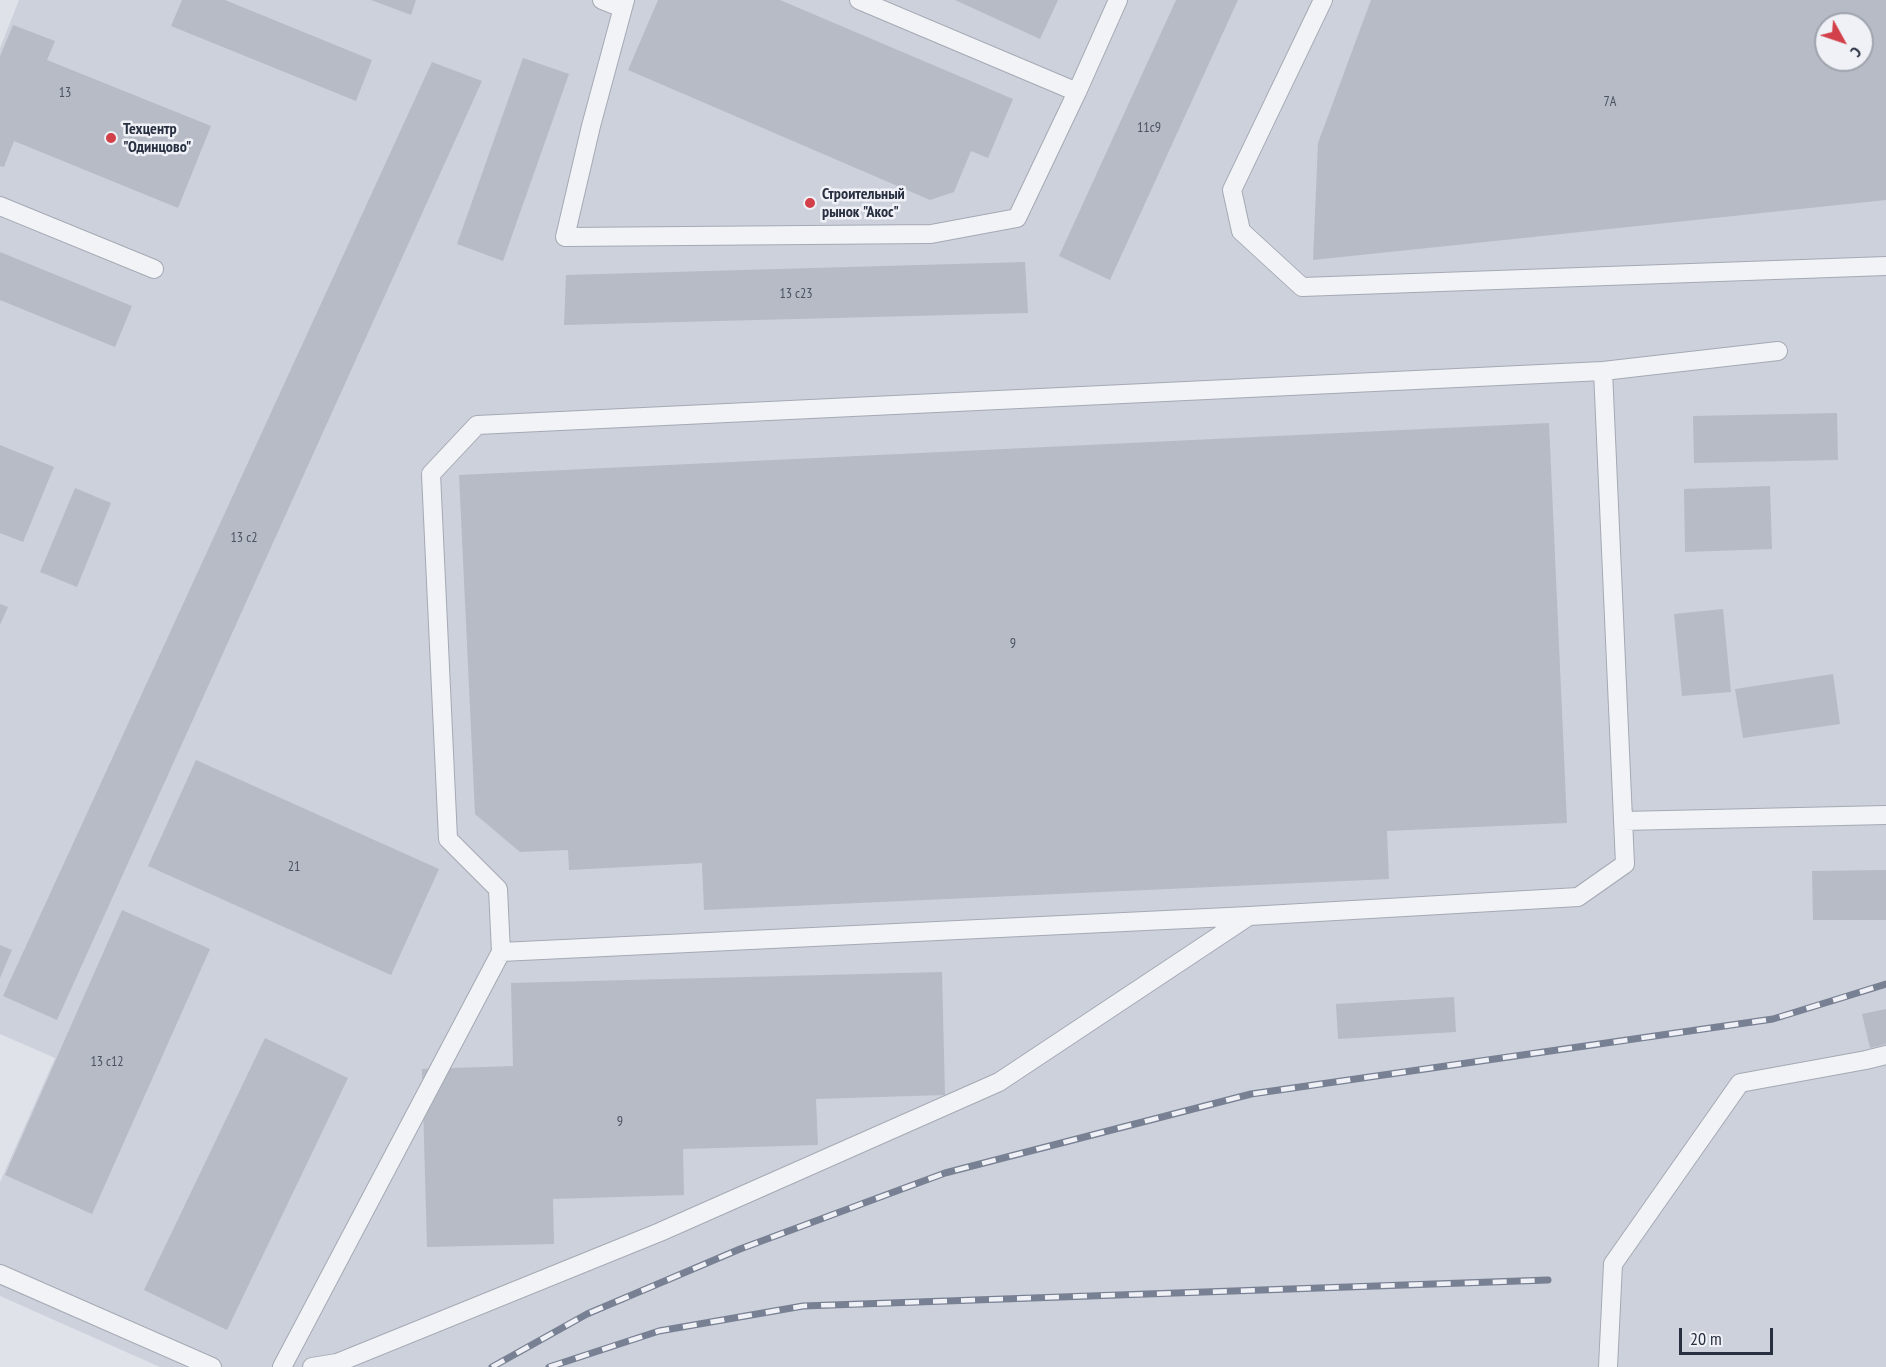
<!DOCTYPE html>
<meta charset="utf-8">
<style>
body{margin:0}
#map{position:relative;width:1886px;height:1367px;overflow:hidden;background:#dfe2e9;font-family:"PT Sans Narrow",sans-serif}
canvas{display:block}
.north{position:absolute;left:1814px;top:12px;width:60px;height:60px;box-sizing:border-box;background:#eff1f6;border:2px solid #9fa3ad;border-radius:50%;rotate:130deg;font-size:16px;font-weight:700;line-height:24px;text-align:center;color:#272f40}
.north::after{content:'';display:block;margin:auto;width:21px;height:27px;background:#d2404a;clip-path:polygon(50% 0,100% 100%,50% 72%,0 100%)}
.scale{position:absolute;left:1679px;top:1328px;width:94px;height:27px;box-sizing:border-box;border:3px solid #272f40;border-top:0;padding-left:8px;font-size:18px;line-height:21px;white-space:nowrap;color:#272f40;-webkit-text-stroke:4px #eff1f6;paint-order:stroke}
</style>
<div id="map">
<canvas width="1886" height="1367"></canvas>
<div class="north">С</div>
<div class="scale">20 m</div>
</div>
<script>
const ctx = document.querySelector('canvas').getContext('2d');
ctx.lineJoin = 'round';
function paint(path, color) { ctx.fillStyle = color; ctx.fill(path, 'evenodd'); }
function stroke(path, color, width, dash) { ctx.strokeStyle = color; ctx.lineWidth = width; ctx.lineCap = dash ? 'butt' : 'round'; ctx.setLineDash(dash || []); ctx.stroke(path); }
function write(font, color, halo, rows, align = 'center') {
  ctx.font = font + ' "PT Sans Narrow",sans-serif'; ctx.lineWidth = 5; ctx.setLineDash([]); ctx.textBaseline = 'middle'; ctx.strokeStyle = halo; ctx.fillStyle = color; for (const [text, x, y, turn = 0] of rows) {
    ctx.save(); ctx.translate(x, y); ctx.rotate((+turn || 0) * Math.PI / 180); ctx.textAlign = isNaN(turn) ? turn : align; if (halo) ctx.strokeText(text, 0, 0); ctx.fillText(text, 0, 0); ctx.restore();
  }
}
paint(new Path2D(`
 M19,0H1886V1367H160L0,1296V1182L55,1058L0,1034V48ZM1826,24H1862V60H1826Z`), '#cdd1db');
paint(new Path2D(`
 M182,0H225L372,60L356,101L171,26Z
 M371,0H416L411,15Z
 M658,0H780L1013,99L988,158L971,151L954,192L930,200L628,70Z
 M955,0H1058L1040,39Z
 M1176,0H1238L1110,280L1059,256Z
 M1371,0H1886V200L1313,260L1318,143ZM1826,24H1862V60H1826Z
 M13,25L55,41L47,60L211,126L178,208L14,141L4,167L0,166V56Z
 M523,58L569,74L503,261L457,244Z
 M432,62L482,81L57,1020L3,996Z
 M0,252L132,306L115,347L0,300Z
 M1025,262L1028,313L564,325L566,275Z
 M1837,413L1838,460L1694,463L1693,416Z
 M1549,423L1567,823L1387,831L1389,879L704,910L702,863L569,870L568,850L520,852L475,814L459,475Z
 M0,445L54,467L23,542L0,533Z
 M1770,486L1772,549L1685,552L1684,489Z
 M75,488L111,503L77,587L40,572Z
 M0,604L8,607L0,625Z
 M1723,609L1731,692L1682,696L1674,614Z
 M1833,674L1840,724L1743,738L1735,689Z
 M196,760L439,869L391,975L148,866Z
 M1886,870V920H1813L1812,871Z
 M122,910L210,949L92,1214L5,1175Z
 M0,945L12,950L0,978Z
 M942,972L945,1095L816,1099L818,1145L683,1149L684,1195L553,1199L554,1244L427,1247L422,1069L513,1066L511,983Z
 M1454,997L1456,1032L1338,1039L1336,1004Z
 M1886,1009V1044L1870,1048L1862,1014Z
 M265,1038L348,1078L227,1330L144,1290Z`), '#b6bbc6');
const lane = new Path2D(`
 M602,0L622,8
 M625,0L591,126L565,237L931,234L1017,218L1077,92
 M859,0L1077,92L1118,0
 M1323,0L1232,190L1241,231L1302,287L1886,266
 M0,206L154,269
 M1603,371L1778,351
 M1623,821L1886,815
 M0,1274L212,1367
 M282,1367L501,952L498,889L448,839L431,474L477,425L1603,371L1625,864L1578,897L1249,916L501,952
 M312,1367L337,1363L660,1232L999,1082L1249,916
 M1608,1367L1613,1264L1740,1083L1866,1060L1886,1055`);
stroke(lane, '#a4a9b3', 20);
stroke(lane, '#f2f3f7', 18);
const rail = new Path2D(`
 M492,1367L587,1314L740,1249L945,1173L1251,1094L1773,1019L1886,984
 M549,1367L659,1331L803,1306L1548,1280`);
stroke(rail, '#788093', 7);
stroke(rail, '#eff1f6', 4.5, [14]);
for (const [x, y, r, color] of [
 [111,138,6,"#d2404a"],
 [810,203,6,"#d2404a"]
]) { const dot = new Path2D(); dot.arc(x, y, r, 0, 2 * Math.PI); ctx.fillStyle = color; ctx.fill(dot); stroke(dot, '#eff1f6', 2); }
write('14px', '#4b5262', null, [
 ["13",65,93],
 ["7А",1610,102],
 ["11с9",1149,128],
 ["13 с23",796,294],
 ["13 с2",244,538],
 ["9",1013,644],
 ["21",294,867],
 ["13 с12",107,1062],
 ["9",620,1122]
]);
write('bold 16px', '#272f40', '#eff1f6', [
 ["Техцентр",123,129],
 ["\"Одинцово\"",123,147],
 ["Строительный",822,194],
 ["рынок \"Акос\"",822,212]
], 'left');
</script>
